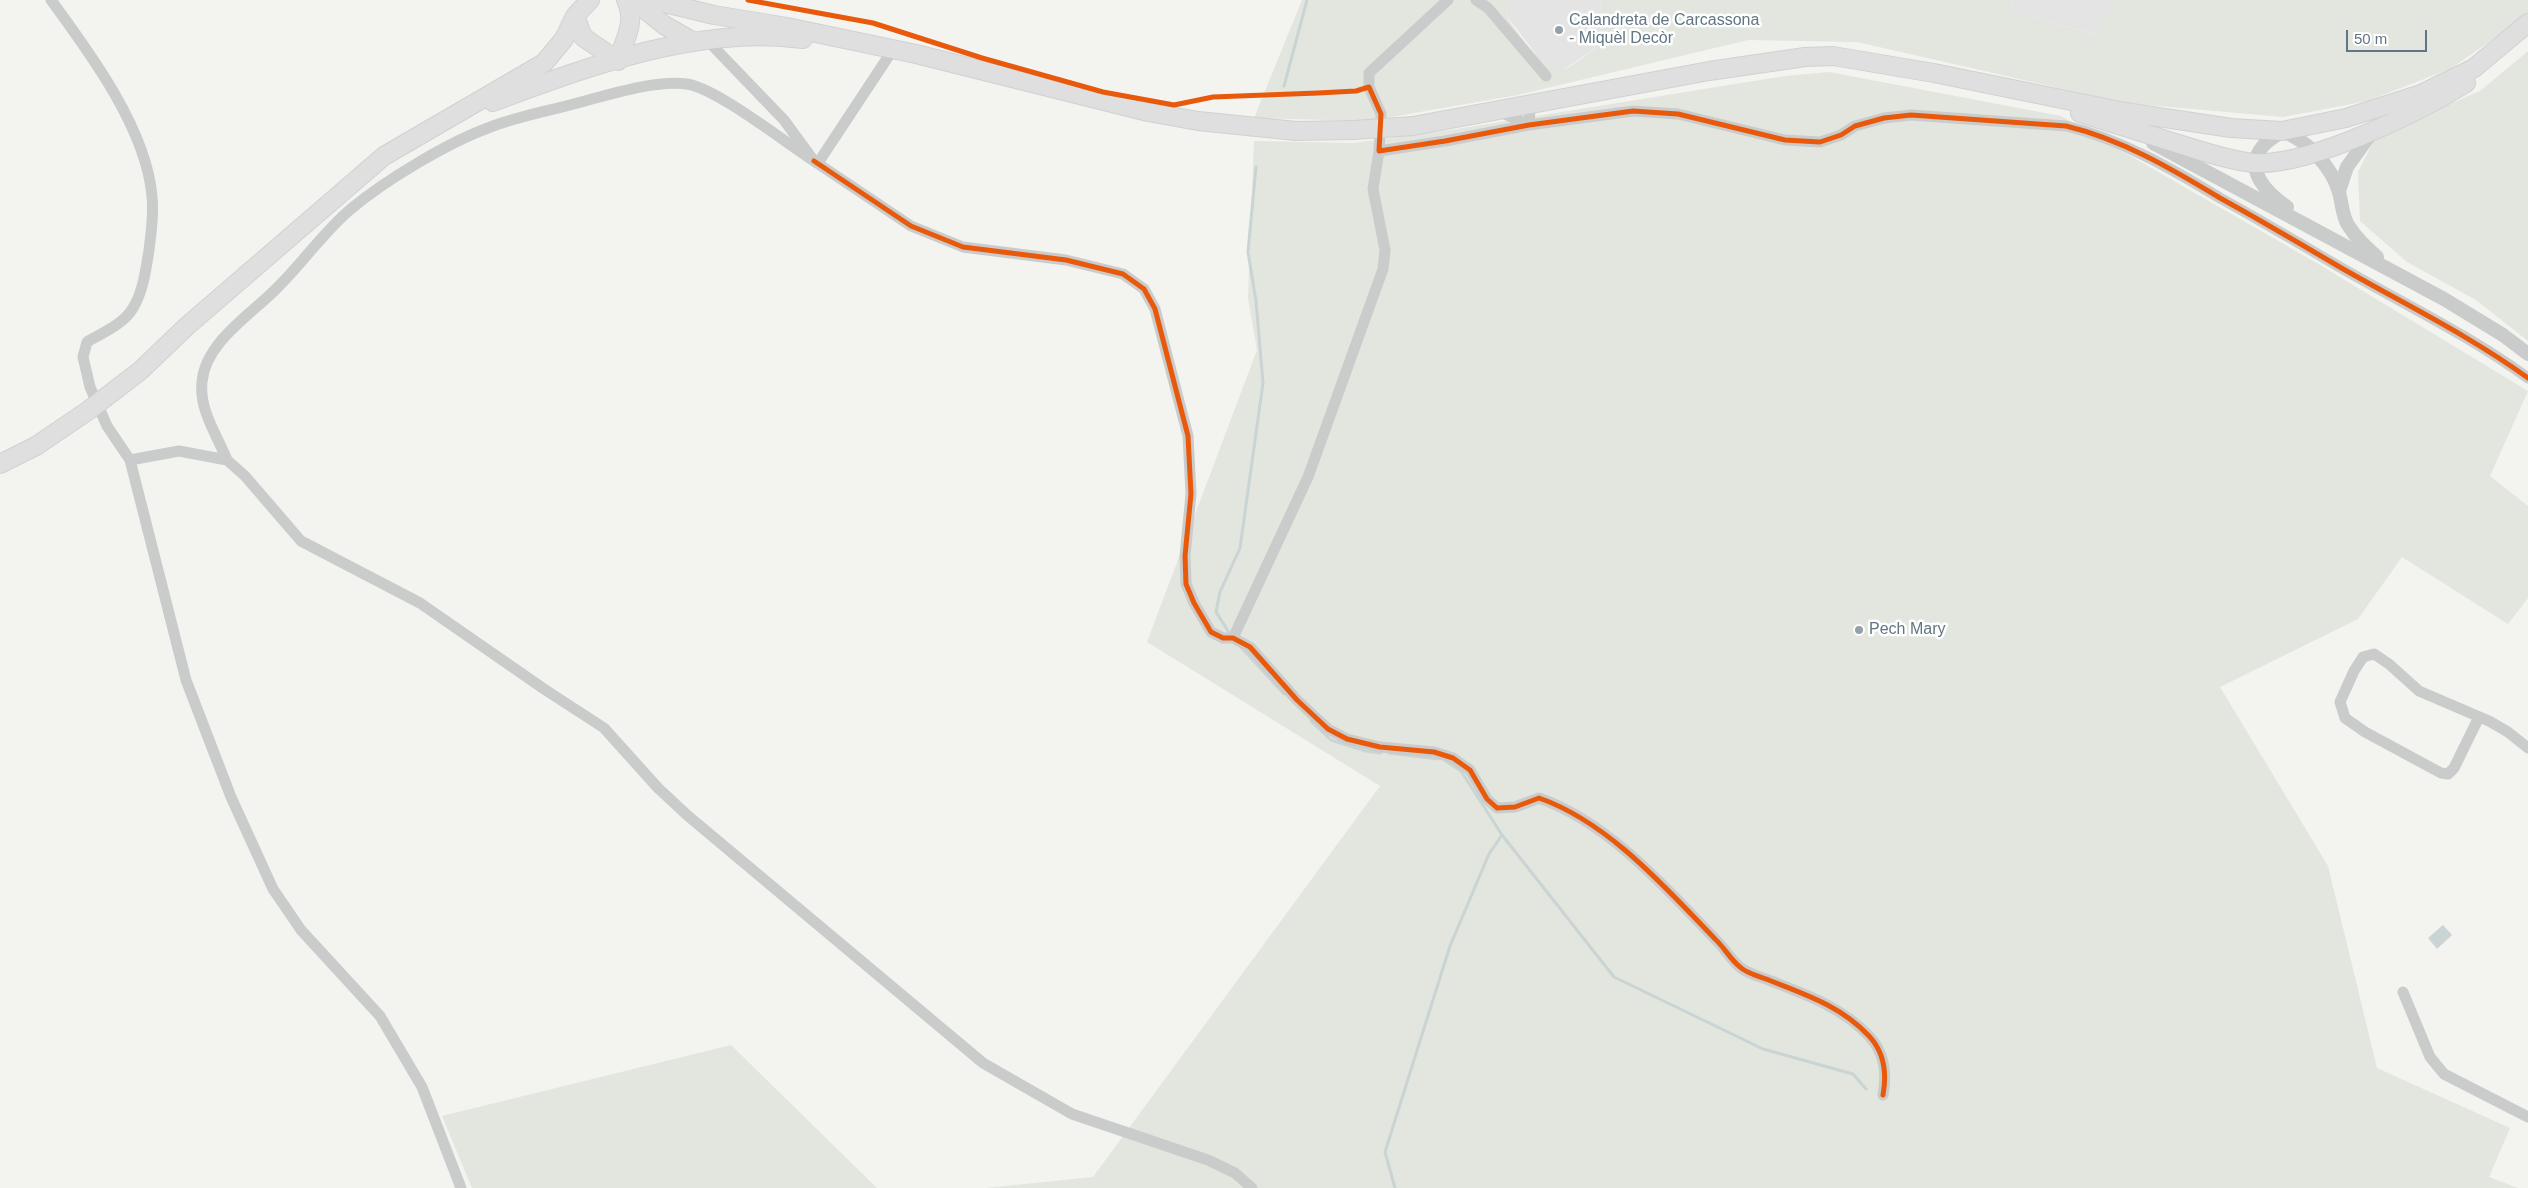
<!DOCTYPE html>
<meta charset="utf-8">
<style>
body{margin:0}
#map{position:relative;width:2528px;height:1188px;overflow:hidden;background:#f3f3f0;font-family:Arial,sans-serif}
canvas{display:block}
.scale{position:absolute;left:2346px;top:30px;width:81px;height:22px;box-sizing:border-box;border:2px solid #617582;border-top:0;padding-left:6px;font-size:15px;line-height:18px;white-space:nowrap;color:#617582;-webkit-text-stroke:4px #fff;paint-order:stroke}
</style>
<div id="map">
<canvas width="2528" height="1188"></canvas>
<div class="scale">50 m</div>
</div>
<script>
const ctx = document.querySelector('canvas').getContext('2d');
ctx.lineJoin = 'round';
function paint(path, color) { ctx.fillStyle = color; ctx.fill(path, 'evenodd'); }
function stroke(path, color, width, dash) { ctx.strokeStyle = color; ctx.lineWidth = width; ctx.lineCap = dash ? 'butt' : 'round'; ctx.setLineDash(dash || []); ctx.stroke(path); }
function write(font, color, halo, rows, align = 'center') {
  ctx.font = font + ' Arial,sans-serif'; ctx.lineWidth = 5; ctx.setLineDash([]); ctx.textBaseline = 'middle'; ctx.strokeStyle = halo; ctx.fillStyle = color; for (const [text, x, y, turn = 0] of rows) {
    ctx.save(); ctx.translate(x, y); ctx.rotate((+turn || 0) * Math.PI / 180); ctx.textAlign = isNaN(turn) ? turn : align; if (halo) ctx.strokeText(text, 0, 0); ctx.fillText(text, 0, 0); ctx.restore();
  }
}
paint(new Path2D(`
 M1511,0H1601L1600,14L1603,43L1563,70H1552L1542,62L1507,16V5Z
 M2011,0H2115L2097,35L2013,11Z`), '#e3e4e3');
paint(new Path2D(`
 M1302,0H1511C1507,5 1505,12 1508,18C1515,31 1546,72 1561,70C1570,69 1594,49 1603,43L1600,14L1601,0H2011L2013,11L2096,35L2115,0H2528V15L2450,69L2367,101L2283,117L2125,103L1857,42L1748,40L1518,95L1368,121L1254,118Z
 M2528,51V341L2476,300L2407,262L2360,221L2358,172L2373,142L2405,123L2480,91Z
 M1829,72L2061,116L2320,265L2528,391L2490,476L2528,506V598L2508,624L2402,557L2358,619L2220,687L2328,866L2377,1068L2510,1128L2489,1177L2518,1188H986L1093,1177L1380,786L1147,642L1257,350L1248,298L1254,141L1353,143L1450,130L1785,76Z
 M731,1045L877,1188H472L442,1116Z`), '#e2e6de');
paint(new Path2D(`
 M2443,925L2452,935L2437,949L2428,938Z`), '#cad4d5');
stroke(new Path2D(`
 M1284,86L1307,0
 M1230,634L1216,612L1220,592L1240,548L1263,383L1256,301L1248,252L1256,167
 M1239,645L1284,694
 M1311,721L1331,740L1366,751L1381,753
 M1389,753L1438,759
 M1446,761L1461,771L1502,835L1614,977L1763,1049L1853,1074L1866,1089
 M1395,1188L1385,1152L1450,946L1489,854L1502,835`), '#cad4d5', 3);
const primary = new Path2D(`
 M633,0L664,25L694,42
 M652,0L714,15L787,27L916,54L1148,112L1198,121L1296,131L1354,130
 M575,16L583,37L618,61
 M618,61C624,40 637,22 626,0
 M493,102C587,66 701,25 803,39
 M2080,113C2114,124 2148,134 2182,145C2205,152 2231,161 2255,163C2310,166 2419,112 2466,83
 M1413,126L1709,71L1805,57L1833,56L1934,73L2125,112L2231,128L2282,131L2346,118L2421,94L2474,68L2528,23
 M106,397L140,371L187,326L384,156L544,63L564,39L575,16L590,0
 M0,464L36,446L89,410`);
stroke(primary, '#d1d1d1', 20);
stroke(new Path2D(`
 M51,0C90,53 147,130 152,197C154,215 151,233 149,250C146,269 143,292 133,308C124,324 102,333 87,342L83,357L90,387L107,426L130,460L186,680L231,797L273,889L301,930L380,1016L422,1087L461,1188
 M1476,0L1488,8L1546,76
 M1498,111L1529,125L1530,110L1537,102
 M1379,151L1445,141L1529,125L1633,111L1678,114L1785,140L1820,142L1841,135L1855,126L1884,118L1911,115L2066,126C2121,139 2172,169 2220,198C2260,220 2299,243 2338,266C2402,303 2469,335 2528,378
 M814,161L911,226L963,247L1066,260L1123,274L1144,289L1155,309L1188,436L1191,494L1185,556L1186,584L1194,603L1211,632L1223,638H1233L1250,647L1297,700L1328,729L1347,739L1380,747L1434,752L1453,758L1470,770L1487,799L1497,808L1515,807L1539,798C1608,822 1665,887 1715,939C1724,947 1730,959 1740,967C1747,974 1762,977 1771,981C1807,995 1842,1007 1869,1036C1885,1053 1887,1073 1883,1095
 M818,163L892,51
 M130,460L179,451L227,460L245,476L301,541L420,603L544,689L604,728L658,788L687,815L983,1063L1072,1114L1208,1160L1235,1173L1252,1188
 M227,460C217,435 199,410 202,382C205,343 250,315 275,290C302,264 324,231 352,208C386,180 447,143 488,128C518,116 550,111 581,102C611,94 655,80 687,84C716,88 786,143 814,161L784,120L707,40
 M1233,638L1308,477L1383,269L1385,250L1373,189L1379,151L1381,114L1369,87V73L1448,0
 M2479,717L2454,768L2448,774L2441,773L2365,732L2345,718L2340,702L2354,671L2363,657L2374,654L2389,664L2419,691L2489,721L2508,732L2528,748
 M2403,992L2430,1057L2444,1074L2528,1117`), '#cacccc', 11);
stroke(new Path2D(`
 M2153,143L2444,299L2503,335L2528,354
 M2339,191L2347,167L2372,132
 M2287,207C2267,193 2243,170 2263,146C2268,140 2276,136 2282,131C2306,139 2332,167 2339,192C2342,203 2342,215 2348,225C2356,238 2366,247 2377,257`), '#cacccc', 14);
stroke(primary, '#dfdfe0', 18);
const primaryBridge = new Path2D(`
 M1354,130L1413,126
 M89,410L106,397`);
stroke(primaryBridge, '#d1d1d1', 20, []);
stroke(primaryBridge, '#dfdfe0', 18);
stroke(new Path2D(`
 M748,0L873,23L982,58L1103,92L1174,105L1213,97L1318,93L1356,91L1369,87L1381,114L1379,151L1445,141L1529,125L1633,111L1678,114L1785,140L1820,142L1841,135L1855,126L1884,118L1911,115L2066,126C2121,139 2172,169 2220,198C2260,220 2299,243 2338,266C2402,303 2469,335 2528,378
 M814,161L911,226L963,247L1066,260L1123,274L1144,289L1155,309L1188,436L1191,494L1185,556L1186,584L1194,603L1211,632L1223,638H1233L1250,647L1297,700L1328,729L1347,739L1380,747L1434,752L1453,758L1470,770L1487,799L1497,808L1515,807L1539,798C1608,822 1665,887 1715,939C1724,947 1730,959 1740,967C1747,974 1762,977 1771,981C1807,995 1842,1007 1869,1036C1885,1053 1887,1073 1883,1095`), '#e8590c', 5);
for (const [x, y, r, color] of [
 [1559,30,5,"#94a1a8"],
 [1859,630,5,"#94a1a8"]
]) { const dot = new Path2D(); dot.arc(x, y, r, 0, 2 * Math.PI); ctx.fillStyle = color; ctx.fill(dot); stroke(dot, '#fff', 2); }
write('16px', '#617582', '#fff', [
 ["Calandreta de Carcassona",1569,21],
 ["- Miquèl Decòr",1569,39],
 ["Pech Mary",1869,630]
], 'left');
</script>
